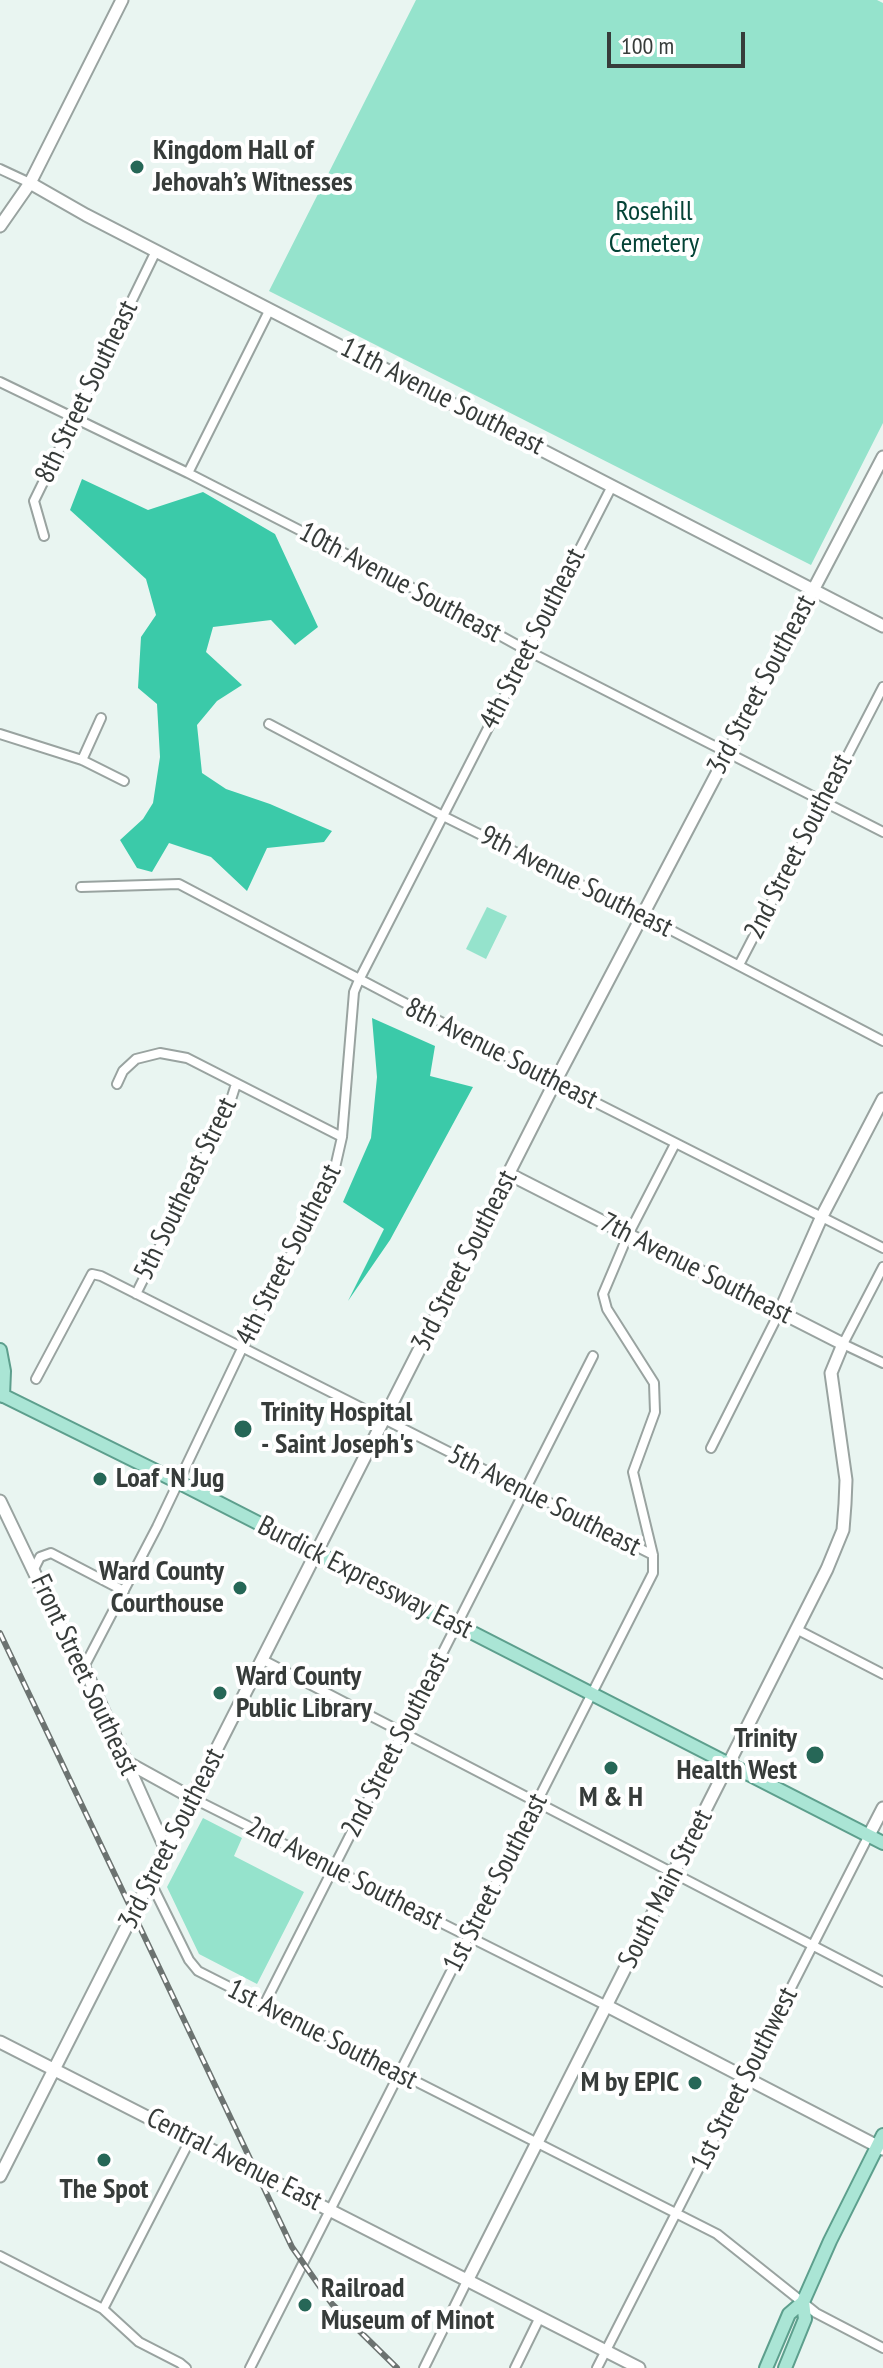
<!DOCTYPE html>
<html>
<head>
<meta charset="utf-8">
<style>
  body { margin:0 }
  #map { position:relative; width:883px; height:2368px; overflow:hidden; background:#e9f5f1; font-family:"PT Sans Narrow",sans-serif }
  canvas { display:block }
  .scale { position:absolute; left:607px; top:32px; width:138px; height:36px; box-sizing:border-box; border:4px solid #373c3a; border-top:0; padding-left:10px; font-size:24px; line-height:28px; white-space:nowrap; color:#373c3a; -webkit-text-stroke:6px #fff; paint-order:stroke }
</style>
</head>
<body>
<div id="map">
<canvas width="883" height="2368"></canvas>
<div class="scale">100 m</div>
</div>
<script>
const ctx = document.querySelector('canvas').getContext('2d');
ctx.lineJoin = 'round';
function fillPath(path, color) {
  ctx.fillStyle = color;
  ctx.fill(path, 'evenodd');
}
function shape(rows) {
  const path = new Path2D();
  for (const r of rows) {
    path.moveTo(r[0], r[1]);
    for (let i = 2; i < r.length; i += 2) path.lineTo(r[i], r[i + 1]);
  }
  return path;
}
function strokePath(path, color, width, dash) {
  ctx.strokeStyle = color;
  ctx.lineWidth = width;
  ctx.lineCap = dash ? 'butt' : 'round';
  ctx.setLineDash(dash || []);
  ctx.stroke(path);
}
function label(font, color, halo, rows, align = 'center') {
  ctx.font = font + ' "PT Sans Narrow",sans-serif';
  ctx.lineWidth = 8;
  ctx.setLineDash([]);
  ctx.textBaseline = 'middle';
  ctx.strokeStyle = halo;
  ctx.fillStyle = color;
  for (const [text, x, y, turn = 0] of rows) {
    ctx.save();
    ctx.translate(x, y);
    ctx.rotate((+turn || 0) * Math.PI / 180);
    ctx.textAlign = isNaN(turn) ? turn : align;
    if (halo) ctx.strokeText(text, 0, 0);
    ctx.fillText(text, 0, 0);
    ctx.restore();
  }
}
const green = shape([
  [416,0,877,0,883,3,883,423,811,565,269,291],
  [487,907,507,916,486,959,466,949],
  [203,1818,242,1838,234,1856,304,1892,257,1984,199,1954,167,1887]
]);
const forest = shape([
  [82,479,148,510,203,492,275,534,318,627,295,645,271,620,213,627,206,652,242,685,217,701,197,725,202,773,226,789,270,804,332,831,324,842,267,848,247,891,211,857,169,843,152,872,137,868,120,840,143,819,153,803,160,757,157,704,138,688,141,637,156,615,146,579,70,510],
  [372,1018,435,1046,430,1076,473,1087,390,1240,348,1301,384,1229,343,1202,371,1138,377,1077]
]);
const street = shape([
  [0,169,30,183],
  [0,382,188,473,434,599,528,651,883,832],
  [188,473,270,309],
  [44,536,34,501,156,251],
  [269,724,443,816,642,915,883,1041],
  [0,734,82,760,124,781],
  [82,760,101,718],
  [81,887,179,884,555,1082,883,1248],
  [739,965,883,687],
  [117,1084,123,1071,136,1059,160,1053,187,1058,342,1137],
  [883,1267,843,1344,883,1363],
  [136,1294,228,1109,236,1084],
  [36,1379,92,1274,101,1276,653,1555],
  [711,1448,780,1311],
  [34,1569,40,1557,51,1553,124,1591],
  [796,1629,883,1674],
  [263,1660,883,1982],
  [84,1667,157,1527,248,1336,334,1172,342,1137,354,992,359,980,612,486],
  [192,1798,607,2006],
  [150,1881,189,1960,198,1971,717,2234,816,2313,883,2348],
  [264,2005,593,1356],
  [0,2256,103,2309,139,2342,180,2363,186,2368],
  [103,2309,191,2138],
  [250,2368,653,1573,653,1555,633,1472,655,1412,654,1383,607,1309,603,1294,628,1235,675,1144],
  [424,2368,468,2279],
  [515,2368,540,2317],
  [597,2368,868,1837]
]);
const secondary = shape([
  [30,183,86,215,883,626],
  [0,226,30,183,122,0],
  [780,1311,822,1216,883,1099],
  [0,1501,58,1622,84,1667,166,1850],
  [125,1761,192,1798],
  [868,1837,883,1808],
  [607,2006,883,2149],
  [0,2042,639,2368],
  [0,2176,555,1082,883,457],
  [468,2279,827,1569,843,1530,845,1504,846,1480,831,1373,843,1344,509,1174]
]);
const primary = shape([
  [0,1350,4,1371,3,1396],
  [0,1394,178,1482,883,1843],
  [766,2368,789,2314,803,2302,830,2241,883,2135],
  [785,2368,805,2319,803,2302]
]);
const rail = shape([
  [0,1633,292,2247,332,2304,397,2368]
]);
const markers = [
  [137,167,8,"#266757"],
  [243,1429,10,"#266757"],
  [100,1479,8,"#266757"],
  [240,1588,8,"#266757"],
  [220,1693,8,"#266757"],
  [815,1755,10,"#266757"],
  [611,1768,8,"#266757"],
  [695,2083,8,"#266757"],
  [104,2160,8,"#266757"],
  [305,2305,8,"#266757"]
];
const poiNames = [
  ["Kingdom Hall of",153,151],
  ["Jehovah’s Witnesses",153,183],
  ["Trinity Hospital",261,1413],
  ["- Saint Joseph's",261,1445],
  ["Loaf 'N Jug",116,1479],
  ["Ward County",224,1572,"right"],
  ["Courthouse",224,1604,"right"],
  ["Ward County",236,1677],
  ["Public Library",236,1709],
  ["Trinity",797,1739,"right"],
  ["Health West",797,1771,"right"],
  ["M & H",611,1798,"center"],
  ["M by EPIC",679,2083,"right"],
  ["The Spot",104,2190,"center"],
  ["Railroad",321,2289],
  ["Museum of Minot",321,2321]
];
const parkNames = [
  ["Rosehill",654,212],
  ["Cemetery",654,244]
];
const streetNames = [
  ["8th Street Southeast",87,392,-64],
  ["11th Avenue Southeast",442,397,27],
  ["10th Avenue Southeast",400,583,28],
  ["4th Street Southeast",533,639,-63],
  ["3rd Street Southeast",762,685,-62],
  ["2nd Street Southeast",799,847,-63],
  ["9th Avenue Southeast",576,882,27],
  ["8th Avenue Southeast",501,1054,27],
  ["5th Southeast Street",186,1189,-64],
  ["4th Street Southeast",289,1255,-63],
  ["3rd Street Southeast",465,1261,-63],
  ["7th Avenue Southeast",696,1269,27],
  ["5th Avenue Southeast",544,1501,27],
  ["Burdick Expressway East",365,1578,27],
  ["Front Street Southeast",84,1675,65],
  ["2nd Street Southeast",396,1745,-63],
  ["3rd Street Southeast",172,1839,-63],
  ["2nd Avenue Southeast",344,1874,27],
  ["1st Street Southeast",496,1883,-63],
  ["South Main Street",666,1889,-63],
  ["1st Avenue Southeast",322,2035,27],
  ["1st Street Southwest",745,2079,-63],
  ["Central Avenue East",234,2160,27]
];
fillPath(green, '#95e3cc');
fillPath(forest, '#3bcaa9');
strokePath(street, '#99a3a0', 12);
strokePath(secondary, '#99a3a0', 15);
strokePath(primary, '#5d9f8d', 16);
strokePath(street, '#fff', 8);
strokePath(secondary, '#fff', 11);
strokePath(primary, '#aae5d5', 12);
strokePath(rail, '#6c7371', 6);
strokePath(rail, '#fff', 3, [9]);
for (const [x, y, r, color] of markers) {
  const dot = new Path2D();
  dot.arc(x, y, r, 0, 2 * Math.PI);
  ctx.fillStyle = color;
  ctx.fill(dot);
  strokePath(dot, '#fff', 3);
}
label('bold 28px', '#373c3a', '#fff', poiNames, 'left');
label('28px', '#044336', '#fff', parkNames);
label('28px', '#373c3a', '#fff', streetNames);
</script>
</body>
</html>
